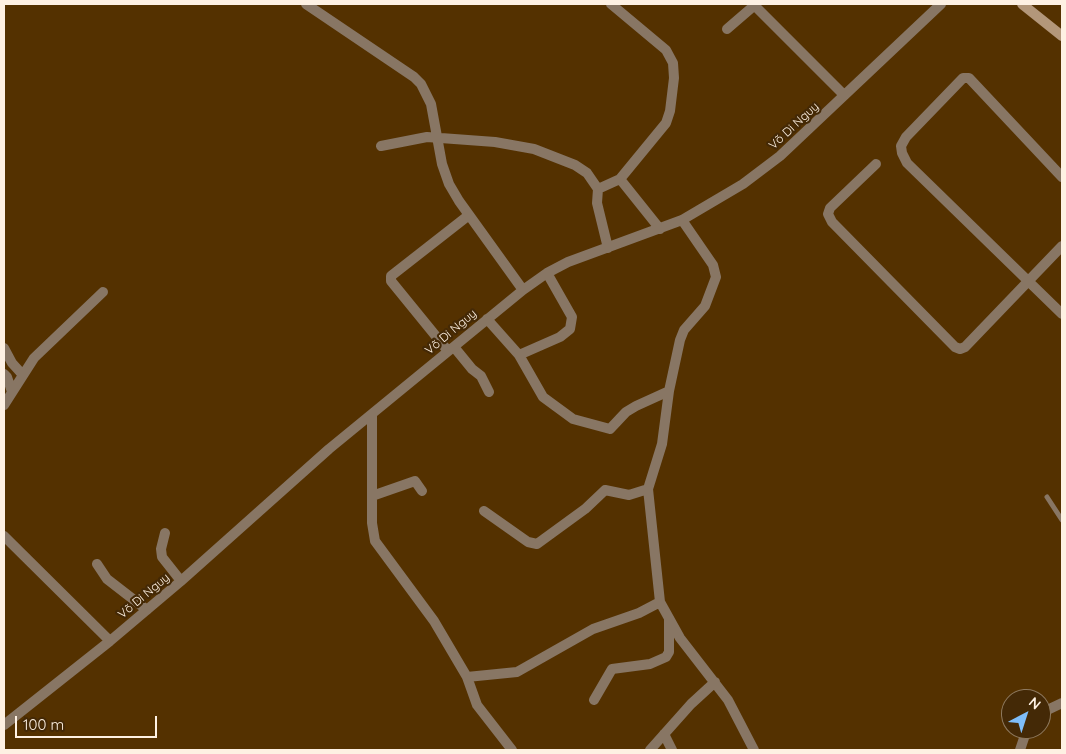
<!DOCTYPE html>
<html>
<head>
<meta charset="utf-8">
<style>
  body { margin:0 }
  #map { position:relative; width:1066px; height:754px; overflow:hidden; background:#543100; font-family:Quicksand,sans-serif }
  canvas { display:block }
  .frame { position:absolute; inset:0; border:5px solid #fef1e3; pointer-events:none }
  .north { position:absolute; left:1001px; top:689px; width:50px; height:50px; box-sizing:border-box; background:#442906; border:1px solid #8e795e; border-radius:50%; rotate:40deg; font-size:14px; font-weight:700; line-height:20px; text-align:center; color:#fef1e3 }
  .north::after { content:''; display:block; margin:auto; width:18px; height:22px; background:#7ebdf9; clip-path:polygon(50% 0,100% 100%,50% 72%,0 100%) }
  .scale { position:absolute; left:15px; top:716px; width:142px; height:22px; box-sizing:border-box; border:2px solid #fef1e3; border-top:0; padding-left:6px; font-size:15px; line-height:18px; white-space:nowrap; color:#fef1e3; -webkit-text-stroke:4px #442906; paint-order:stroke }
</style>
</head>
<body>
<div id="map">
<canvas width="1066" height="754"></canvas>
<div class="frame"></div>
<div class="north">N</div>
<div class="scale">100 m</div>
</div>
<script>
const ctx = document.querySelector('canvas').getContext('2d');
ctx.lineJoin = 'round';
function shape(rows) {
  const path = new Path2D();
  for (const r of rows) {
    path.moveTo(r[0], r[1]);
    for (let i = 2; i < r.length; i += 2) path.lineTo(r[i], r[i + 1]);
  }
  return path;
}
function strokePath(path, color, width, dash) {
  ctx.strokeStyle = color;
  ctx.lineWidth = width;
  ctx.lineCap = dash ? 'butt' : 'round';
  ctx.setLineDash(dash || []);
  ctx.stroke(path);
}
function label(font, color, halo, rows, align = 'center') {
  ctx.font = font + ' Quicksand,sans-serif';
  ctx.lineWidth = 4.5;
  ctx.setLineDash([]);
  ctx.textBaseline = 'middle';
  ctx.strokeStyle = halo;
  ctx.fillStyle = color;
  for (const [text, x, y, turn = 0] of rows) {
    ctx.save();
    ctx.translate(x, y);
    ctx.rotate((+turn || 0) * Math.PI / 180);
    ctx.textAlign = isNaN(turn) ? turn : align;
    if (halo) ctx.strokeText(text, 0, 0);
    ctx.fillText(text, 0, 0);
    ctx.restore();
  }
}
const lane = shape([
  [1047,497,1062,520]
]);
const street = shape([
  [306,4,414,77,421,84,431,104,442,164,449,184,459,201,523,290],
  [754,5,844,95],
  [727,29,756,4],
  [381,146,427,137,495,142,534,149,575,165,587,173,598,189,597,203,608,248],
  [876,164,830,208,828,214,832,222,955,347,960,349,965,347,1062,246],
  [1062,177,969,78,963,78,906,137,901,146,902,153,907,163,1062,314],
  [620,179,660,229],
  [598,189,620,179,666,123,670,111,674,78,673,63,666,50,611,4],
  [682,220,713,265,716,277,705,306,684,330,680,340,669,391,662,444,648,489,660,602,680,638,728,700,754,750],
  [487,319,519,355,543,397,573,419,610,429,626,412,636,406,669,391],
  [454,347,472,369,481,376,489,392],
  [4,348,12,363,22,374],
  [448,351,391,281,391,276,469,215],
  [519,355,560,337,570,329,572,317,547,273],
  [4,374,7,377,12,392],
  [4,405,34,358,103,292],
  [372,415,372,523,375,541,434,621,467,677,477,705,512,750],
  [372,496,415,481,422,491],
  [484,511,528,542,537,544,585,509,605,490,629,495,648,489],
  [165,533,161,549,162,557,181,581],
  [4,536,110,641],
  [97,564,107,579,147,610],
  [467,677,517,672,593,629,639,613,660,602],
  [594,700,612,669,650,664,666,657,669,652,669,619],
  [1041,713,1062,703],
  [4,725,110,641,181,581,329,449,523,290,547,273,568,262,682,220,743,184,780,156,941,4],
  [664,734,672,750],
  [650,750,691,704,715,682],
  [1020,750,1027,729]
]);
const secondary = shape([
  [1022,4,1062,36]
]);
const streetNames = [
  ["Võ Di Nguy",794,126,-43],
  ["Võ Di Nguy",451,332,-40],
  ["Võ Di Nguy",144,596,-40]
];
strokePath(lane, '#887664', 5);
strokePath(street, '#887664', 10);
strokePath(secondary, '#b3977a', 10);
label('12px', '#fef1e3', '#442906', streetNames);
</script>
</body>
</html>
